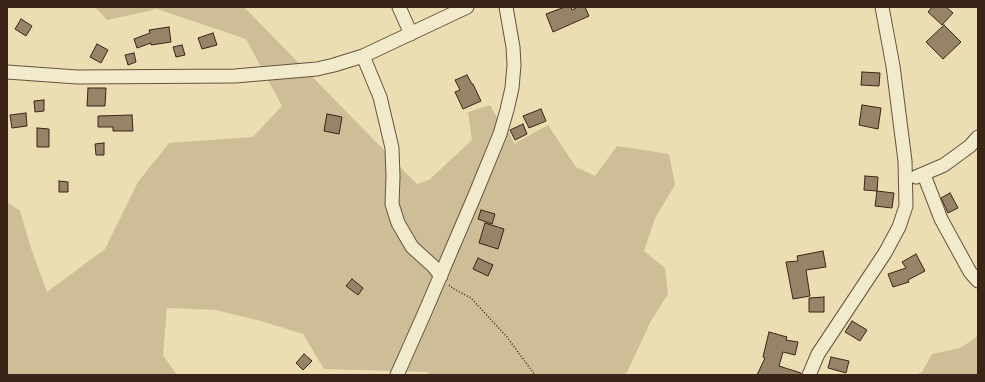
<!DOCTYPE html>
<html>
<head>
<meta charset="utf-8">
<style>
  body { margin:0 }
  #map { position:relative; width:985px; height:382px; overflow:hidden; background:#ebdeb2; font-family:"Libre Caslon Text",serif }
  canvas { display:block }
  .frame { position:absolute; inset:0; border:8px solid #3c2318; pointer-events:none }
</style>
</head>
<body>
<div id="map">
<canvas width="985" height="382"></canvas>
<div class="frame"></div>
</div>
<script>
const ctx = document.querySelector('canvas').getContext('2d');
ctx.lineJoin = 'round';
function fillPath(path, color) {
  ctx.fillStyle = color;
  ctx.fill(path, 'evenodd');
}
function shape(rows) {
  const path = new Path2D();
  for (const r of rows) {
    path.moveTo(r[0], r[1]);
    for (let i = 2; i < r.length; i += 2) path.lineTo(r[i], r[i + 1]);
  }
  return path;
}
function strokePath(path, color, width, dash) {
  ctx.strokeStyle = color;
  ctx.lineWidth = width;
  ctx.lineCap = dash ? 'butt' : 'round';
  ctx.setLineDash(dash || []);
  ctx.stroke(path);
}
const green = shape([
  [95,7,244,7,417,184,429,180,472,140,468,112,490,105,499,121,507,127,514,144,548,125,576,167,595,176,617,146,669,154,675,185,655,218,644,251,665,268,668,294,651,321,627,372,625,375,429,375,427,372,324,369,303,334,261,321,216,310,167,308,163,355,177,375,7,375,7,202,20,211,31,248,47,292,105,249,138,182,169,143,253,137,282,106,246,39,157,9,107,20],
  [978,334,978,375,915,375,922,372,932,354,960,348,974,339]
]);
const building = shape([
  [565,7,571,7,572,10,578,7,585,7,589,16,553,32,546,14,565,7],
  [932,7,946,7,953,13,942,25,928,12,932,7],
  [21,19,32,26,26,36,15,29,21,19],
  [944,25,961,42,943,59,926,42,944,25],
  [169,27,171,42,151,45,151,43,137,48,134,39,150,33,149,30,169,27],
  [213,33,217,45,202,49,198,38,213,33],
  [97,44,108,50,101,63,90,57,97,44],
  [182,45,185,55,176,57,173,47,182,45],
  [134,53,136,62,128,65,125,55,134,53],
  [862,72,880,73,879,86,861,85,862,72],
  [467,75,472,84,473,84,481,101,463,109,455,92,460,90,455,80,467,75],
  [88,88,106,88,105,106,87,106,88,88],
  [44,100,44,111,35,112,34,101,44,100],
  [862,105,881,108,878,129,859,125,862,105],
  [541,109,546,121,529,128,523,116,541,109],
  [26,113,27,126,12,128,10,115,26,113],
  [327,114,342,117,339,134,324,131,327,114],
  [132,115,133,131,113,131,113,127,98,127,98,116,132,115],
  [523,124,527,134,515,140,510,130,523,124],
  [37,128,49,129,49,147,37,147,37,128],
  [104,143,104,155,96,155,95,144,104,143],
  [865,176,878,177,877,191,864,190,865,176],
  [59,181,68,182,68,192,59,192,59,181],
  [877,191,894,193,892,208,875,206,877,191],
  [950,193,958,208,948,213,941,198,950,193],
  [481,210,495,214,492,224,478,219,481,210],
  [485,223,504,229,498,249,479,243,485,223],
  [823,251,826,267,806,270,810,296,793,299,786,262,798,261,797,256,823,251],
  [916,254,925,271,908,280,909,282,893,287,888,274,906,268,902,262,916,254],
  [478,258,493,265,488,276,473,269,478,258],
  [352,279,363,288,358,295,346,286,352,279],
  [824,297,824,312,809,312,809,298,824,297],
  [852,321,867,330,860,341,845,332,852,321],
  [769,332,787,337,786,340,798,342,795,355,783,352,779,366,801,373,801,375,757,375,765,358,763,357,769,332],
  [304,354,312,361,303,370,296,363,304,354],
  [831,357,849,361,846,373,828,368,831,357]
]);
const path = shape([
  [449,285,454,289,471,298,507,337,535,375]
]);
const minor = shape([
  [399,7,411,34],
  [363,56,380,97,392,148,393,177,392,204,398,223,412,247,433,266,441,276],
  [7,72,77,77,235,76,317,69,334,65,363,56,467,7],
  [924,175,941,219,970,272,978,281],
  [916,177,944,165,970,146,978,137],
  [397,375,425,312,475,195,500,134,507,110,512,88,514,65,513,47,506,7],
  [809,375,818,354,885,253,899,227,906,206,905,161,893,66,882,7]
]);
fillPath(green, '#cdbe98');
fillPath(building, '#978468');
strokePath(building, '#3c2318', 1);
strokePath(minor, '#68523e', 15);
strokePath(path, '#3c2318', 1.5, [1, 2]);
strokePath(minor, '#f2eacd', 13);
</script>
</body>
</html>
